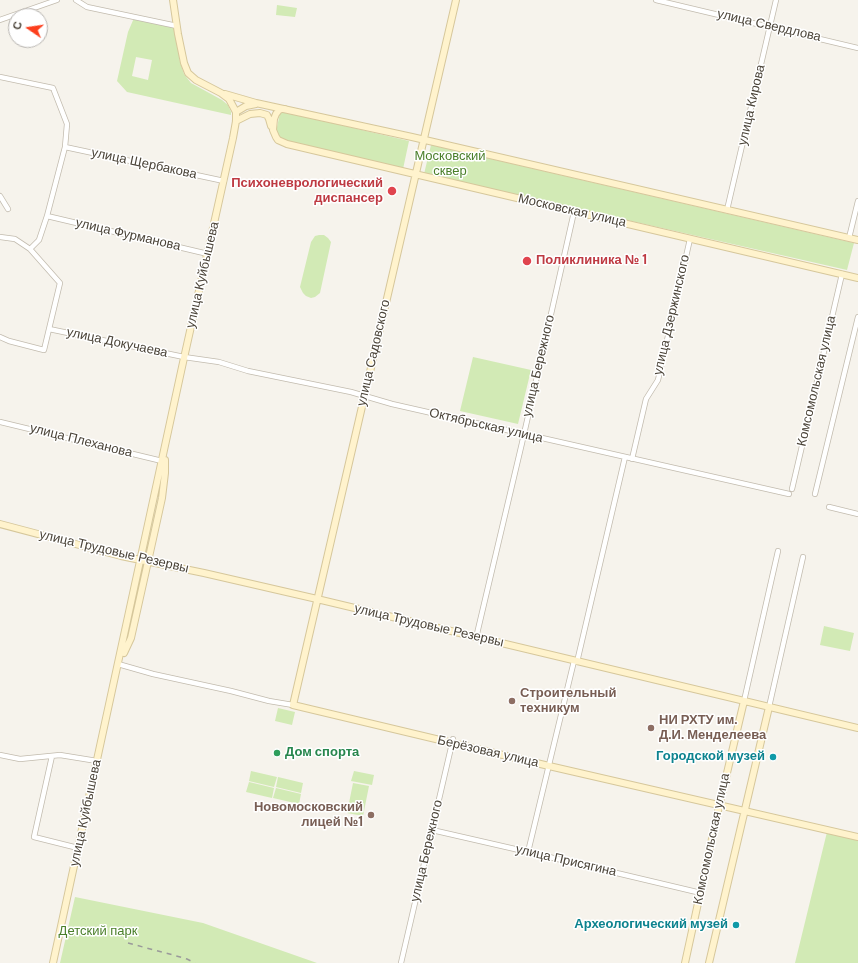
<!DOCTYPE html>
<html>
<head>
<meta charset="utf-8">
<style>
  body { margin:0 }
  #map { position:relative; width:858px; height:963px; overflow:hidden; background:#f6f3ec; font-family:"DM Sans",sans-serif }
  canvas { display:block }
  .north { position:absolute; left:8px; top:8px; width:40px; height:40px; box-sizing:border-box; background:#fff; border:1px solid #b7b4b0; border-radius:50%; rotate:283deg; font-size:11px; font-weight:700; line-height:16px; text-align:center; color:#4b4439 }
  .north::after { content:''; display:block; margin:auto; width:14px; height:18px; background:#fc3f1d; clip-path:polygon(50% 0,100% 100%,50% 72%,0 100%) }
</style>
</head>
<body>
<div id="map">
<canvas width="858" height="963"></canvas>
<div class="north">С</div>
</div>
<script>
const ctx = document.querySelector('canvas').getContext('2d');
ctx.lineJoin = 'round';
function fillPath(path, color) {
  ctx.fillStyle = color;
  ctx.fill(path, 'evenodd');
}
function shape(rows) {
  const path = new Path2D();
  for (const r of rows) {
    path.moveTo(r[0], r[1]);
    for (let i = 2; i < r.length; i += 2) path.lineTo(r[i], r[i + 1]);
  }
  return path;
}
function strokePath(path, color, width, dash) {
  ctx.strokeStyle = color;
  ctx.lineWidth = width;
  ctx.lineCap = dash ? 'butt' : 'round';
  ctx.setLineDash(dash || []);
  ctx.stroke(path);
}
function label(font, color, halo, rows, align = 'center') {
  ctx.font = font + ' "DM Sans",sans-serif';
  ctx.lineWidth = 3;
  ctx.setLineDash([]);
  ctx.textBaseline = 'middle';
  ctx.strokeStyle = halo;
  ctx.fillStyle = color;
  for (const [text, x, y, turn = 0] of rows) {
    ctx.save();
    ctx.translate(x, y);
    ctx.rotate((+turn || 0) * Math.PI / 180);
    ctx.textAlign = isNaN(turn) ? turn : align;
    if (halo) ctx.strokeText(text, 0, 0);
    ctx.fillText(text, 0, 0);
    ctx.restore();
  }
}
const green = shape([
  [277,5,297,8,295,17,276,15],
  [134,18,173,27,177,36,180,62,184,74,191,83,222,100,228,105,231,112,231,115,127,92,117,81,128,32],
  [136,57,152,60,148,80,132,76],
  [285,112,409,141,403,169,282,140,276,132,280,113],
  [431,145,854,243,847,270,424,174],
  [319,235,324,235,328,238,331,242,320,293,315,297,311,298,306,296,303,293,300,287,311,242,315,236],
  [473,357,531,370,518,424,460,411],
  [824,626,854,633,850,651,820,645],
  [278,708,295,712,292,725,275,721],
  [251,771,277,777,274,787,249,781],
  [354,771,374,775,372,785,351,781],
  [278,777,303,783,301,793,276,787],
  [249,782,274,788,272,798,246,792],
  [353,783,369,786,363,816,347,813],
  [276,788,301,794,299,804,273,798],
  [827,832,858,839,858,963,795,963],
  [75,897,203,923,317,963,60,963]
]);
const street = shape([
  [76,0,87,7,177,26],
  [656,0,858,48],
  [0,20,57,0],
  [0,77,53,88,67,124,65,147,47,216,39,240,30,249],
  [65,147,224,181],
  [0,196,8,209],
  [727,210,776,0],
  [47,216,208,254],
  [0,237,15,239,30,249,60,283,44,350,40,349,9,341,0,337],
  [849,238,858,201],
  [49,329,184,357,219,362,248,371,351,392,392,404,789,494],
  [0,422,162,461],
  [632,459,646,399,658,380,690,239],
  [792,489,842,274],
  [815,494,858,317],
  [829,507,858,514],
  [476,638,522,443,574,212],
  [577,662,625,457],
  [118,664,153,674,231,691,269,701,293,705],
  [744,701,778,551],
  [769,707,803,557],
  [0,755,20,759,60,755,97,761],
  [52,756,34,837,78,848],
  [432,830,528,852,701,893],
  [528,852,574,661],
  [401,963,453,739]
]);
const secondary = shape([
  [456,0,293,705,549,766,858,837],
  [225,94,256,103,412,137,858,240],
  [285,109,282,109,279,110,276,114,274,119,273,130,276,137,278,140,287,144,858,278],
  [236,112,246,106,256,104],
  [236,121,250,114,260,113,267,115,269,119,271,126],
  [0,524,121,556,204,573,317,599,858,728],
  [124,653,131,638,153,539,162,498,165,473,165,460],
  [53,963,182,367,233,138,236,121,236,112,229,99,221,93,196,80,188,73,184,63,178,34,173,0],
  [685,963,718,811,744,701],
  [709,963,769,707]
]);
const rail = shape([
  [128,943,173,955,187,959,195,963]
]);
const markers = [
  [392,191,5,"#e0444e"],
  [527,261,5,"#e0444e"],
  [512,701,4,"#8d6e63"],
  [651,728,4,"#8d6e63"],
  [277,753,4,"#2e9e5b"],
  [773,757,4,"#0f9aa8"],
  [371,815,4,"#8d6e63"],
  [736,925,4,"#0f9aa8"]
];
const streetNames = [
  ["улица Свердлова",769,26,13],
  ["улица Кирова",752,105,-77],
  ["улица Щербакова",144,164,12],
  ["Московская улица",572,211,13],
  ["улица Фурманова",128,235,13],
  ["улица Куйбышева",203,275,-77],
  ["улица Дзержинского",672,315,-77],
  ["улица Докучаева",117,343,12],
  ["улица Садовского",374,353,-77],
  ["улица Бережного",539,366,-77],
  ["Комсомольская улица",817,381,-77],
  ["Октябрьская улица",486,426,13],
  ["улица Плеханова",81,441,14],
  ["улица Трудовые Резервы",114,552,13],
  ["улица Трудовые Резервы",429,626,13],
  ["Берёзовая улица",488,752,13],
  ["улица Куйбышева",86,813,-78],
  ["Комсомольская улица",712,839,-78],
  ["улица Бережного",427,851,-77],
  ["улица Присягина",566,861,13]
];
const parkNames = [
  ["Московский",450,157],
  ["сквер",450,172],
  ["Детский парк",98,932]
];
const healthNames = [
  ["Психоневрологический",383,184],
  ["диспансер",383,199],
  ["Поликлиника № 1",536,261,"left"]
];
const educationNames = [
  ["Строительный",520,694],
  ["техникум",520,709],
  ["НИ РХТУ им.",659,721],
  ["Д.И. Менделеева",659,736],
  ["Новомосковский",363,808,"right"],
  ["лицей №1",363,823,"right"]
];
const leisureNames = [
  ["Дом спорта",285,753]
];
const cultureNames = [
  ["Городской музей",765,757],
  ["Археологический музей",728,925]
];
fillPath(green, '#d2eab5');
strokePath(street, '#c2bbae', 6);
strokePath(secondary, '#d6c79b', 8);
strokePath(street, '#fff', 4.5);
strokePath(secondary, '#fff3cd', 6);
strokePath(rail, '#9a9a9a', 1.5, [5, 5]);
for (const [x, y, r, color] of markers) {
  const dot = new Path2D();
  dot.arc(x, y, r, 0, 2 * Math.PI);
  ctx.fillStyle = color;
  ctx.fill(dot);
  strokePath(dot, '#fff', 1.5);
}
label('13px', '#4b4439', '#fff', streetNames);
label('13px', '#4a7f2a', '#fff', parkNames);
label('bold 13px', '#be3a42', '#fff', healthNames, 'right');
label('bold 13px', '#785e54', '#fff', educationNames, 'left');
label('bold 13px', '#27864d', '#fff', leisureNames, 'left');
label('bold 13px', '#0d838f', '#fff', cultureNames, 'right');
</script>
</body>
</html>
